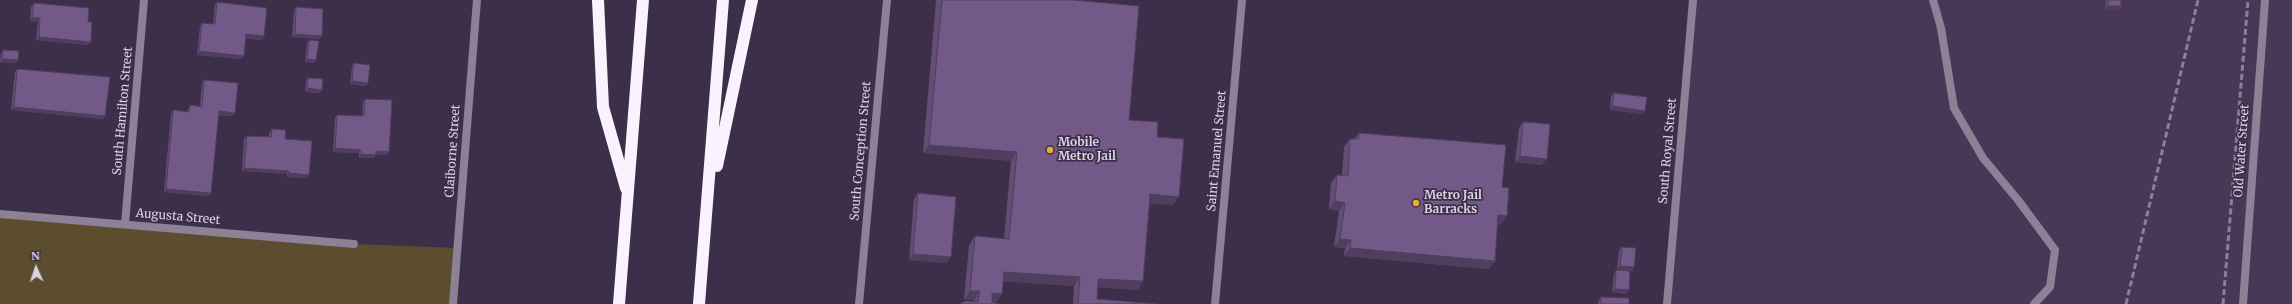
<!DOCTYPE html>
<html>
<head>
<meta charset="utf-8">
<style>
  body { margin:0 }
  #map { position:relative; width:2292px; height:304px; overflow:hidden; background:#3d2f49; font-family:Merriweather,serif }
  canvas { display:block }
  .north { position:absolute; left:16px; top:248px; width:40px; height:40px; -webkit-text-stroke:3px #3d2f49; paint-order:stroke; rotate:357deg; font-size:11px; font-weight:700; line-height:16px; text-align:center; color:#dad2e3 }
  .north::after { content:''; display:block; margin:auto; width:14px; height:18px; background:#dad2e3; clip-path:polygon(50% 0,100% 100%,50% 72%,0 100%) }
</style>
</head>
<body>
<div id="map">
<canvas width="2292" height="304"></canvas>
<div class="north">N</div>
</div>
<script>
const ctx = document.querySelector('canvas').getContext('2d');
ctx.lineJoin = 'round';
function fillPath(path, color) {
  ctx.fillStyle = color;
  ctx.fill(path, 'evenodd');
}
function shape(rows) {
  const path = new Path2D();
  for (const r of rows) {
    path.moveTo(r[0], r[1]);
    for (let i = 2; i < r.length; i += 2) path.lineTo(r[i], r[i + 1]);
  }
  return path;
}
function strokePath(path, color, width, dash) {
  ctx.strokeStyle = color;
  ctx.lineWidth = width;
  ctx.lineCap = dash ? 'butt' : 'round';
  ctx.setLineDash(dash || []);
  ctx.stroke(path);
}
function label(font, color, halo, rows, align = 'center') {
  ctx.font = font + ' Merriweather,serif';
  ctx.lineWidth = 3.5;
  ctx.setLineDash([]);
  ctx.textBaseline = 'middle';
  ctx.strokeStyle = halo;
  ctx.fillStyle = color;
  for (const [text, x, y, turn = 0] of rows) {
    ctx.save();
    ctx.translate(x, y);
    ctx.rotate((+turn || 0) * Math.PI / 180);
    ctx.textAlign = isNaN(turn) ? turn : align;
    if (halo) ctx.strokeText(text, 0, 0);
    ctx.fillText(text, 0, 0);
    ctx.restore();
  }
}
const built = shape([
  [1693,0,2292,0,2292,304,1667,304]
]);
const green = shape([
  [0,214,354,244,458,248,453,304,0,304]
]);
const service = shape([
  [1933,0,1941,28,1954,108,1983,158,2018,200,2055,250,2050,287,2034,304]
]);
const minor = shape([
  [0,214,354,244],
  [125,224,144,0],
  [859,304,887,0],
  [1215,304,1242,0],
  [2243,304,2265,0]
]);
const tertiary = shape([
  [453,304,477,0],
  [1667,304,1693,0]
]);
const motorway = shape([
  [598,0,603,107,626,188],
  [717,166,752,0],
  [619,304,643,0],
  [699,304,723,0]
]);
const rail = shape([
  [2126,304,2198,0],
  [2223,304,2248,0]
]);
const wall = shape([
  [936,0,1074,0,1129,120,1157,137,1173,205,1150,203,1143,281,1138,290,1098,287,1097,299,1157,304,1073,304,1074,286,1003,281,1002,294,996,302,974,302,974,300,964,299,969,245,975,236,1004,239,1011,161,923,153],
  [2106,0,2121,0,2121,6,2119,10,2105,10],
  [217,2,264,36,262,40,245,38,244,56,241,59,197,55,200,26,202,23,213,24,215,5],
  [34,3,88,22,88,45,36,40,38,22,30,21,31,7],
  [296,7,322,36,319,39,292,37,294,10],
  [309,40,314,63,305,62,307,43],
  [3,50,16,63,0,63,1,54],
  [354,63,368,83,365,86,350,84,352,66],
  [17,69,105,116,103,119,11,110,15,72],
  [308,78,320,93,305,92,306,81],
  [204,80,233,116,218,115,209,196,164,192,171,114,173,110,187,112,188,109,190,105,200,106,202,83],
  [1614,93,1645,111,1643,114,1610,110,1611,96],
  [365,99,389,152,386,155,376,154,374,158,359,158,359,153,333,152,335,118,337,115,362,116,363,102],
  [1523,122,1542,165,1515,162,1519,128],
  [272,129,285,139,307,178,287,177,287,174,242,171,244,139,247,136,269,137,269,133],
  [1359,133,1502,187,1501,225,1498,224,1495,261,1489,269,1344,256,1345,248,1334,247,1339,211,1329,209,1331,183,1337,175,1342,175,1344,147,1350,139,1354,139],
  [918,193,947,263,909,260,914,199],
  [1622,247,1634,267,1632,271,1617,269,1619,250],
  [1616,270,1626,294,1612,292,1614,274],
  [1601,297,1629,304,1598,304,1599,300]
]);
const shadedWall = shape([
  [2108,6,2121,6,2119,10,2105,10],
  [32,18,40,18,38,22,30,21],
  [246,34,264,36,262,40,243,38],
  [295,34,322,36,319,39,292,37],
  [39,37,91,42,88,45,36,40],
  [199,51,244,56,241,59,197,55],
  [3,59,18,60,16,63,0,63],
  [307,59,316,60,314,63,305,62],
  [352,81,368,83,365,86,350,84],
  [307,88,322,90,320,93,305,92],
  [1612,106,1645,111,1643,114,1610,110],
  [14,107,105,116,103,119,11,110],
  [219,111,235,113,233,116,216,114],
  [929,145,1017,152,1011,161,923,153],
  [335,148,361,150,359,153,333,152],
  [376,151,389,152,386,155,374,154],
  [361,154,376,155,374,158,359,158],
  [1520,156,1547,159,1542,165,1515,162],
  [244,168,289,171,287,174,242,171],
  [289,173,309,175,307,178,287,177],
  [166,189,211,193,209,196,164,192],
  [1150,194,1179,197,1173,205,1144,203],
  [1335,201,1345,203,1339,211,1329,209],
  [1498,215,1507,216,1501,225,1492,224],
  [1340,239,1351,240,1345,248,1334,247],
  [1350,248,1495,261,1489,269,1344,256],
  [913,254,951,257,947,263,909,260],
  [1620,266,1634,267,1632,271,1617,269],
  [1004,272,1080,277,1074,286,998,281],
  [1098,279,1143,281,1138,290,1093,287],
  [1615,289,1629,290,1626,294,1612,292],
  [970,291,980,291,974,300,964,299],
  [992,293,1002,294,996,302,986,301]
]);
const building = shape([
  [942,0,1074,0,1139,6,1129,120,1158,122,1157,137,1184,139,1179,197,1150,194,1143,281,1098,279,1097,299,1157,304,1078,304,1080,277,1004,272,1002,294,992,293,992,302,1000,304,959,304,966,301,978,302,980,291,970,291,975,236,1009,239,1017,152,929,145,942,0],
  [2108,0,2121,0,2121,6,2108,6,2108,0],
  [217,2,267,8,264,36,246,34,244,56,199,51,202,23,215,24,217,2],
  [34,3,89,8,88,22,92,22,91,42,39,37,40,18,32,18,34,3],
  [296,7,323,9,322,36,295,34,296,7],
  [309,40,319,41,316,60,307,59,309,40],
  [3,50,19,51,18,60,3,59,3,50],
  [354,63,370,65,368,83,352,81,354,63],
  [17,69,110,77,105,116,14,107,17,69],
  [308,78,323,79,322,90,307,88,308,78],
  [204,80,238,83,235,113,219,111,211,193,166,189,173,110,189,112,190,105,202,107,204,80],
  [1614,93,1647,97,1645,111,1612,106,1614,93],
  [365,99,392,100,389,152,376,151,376,155,361,154,361,150,335,148,337,115,364,116,365,99],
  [1523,122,1550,124,1547,159,1520,156,1523,122],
  [272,129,286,130,285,139,312,141,309,175,289,173,289,171,244,168,247,136,271,137,272,129],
  [1359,133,1506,145,1502,187,1509,188,1507,216,1498,215,1495,261,1350,248,1351,240,1340,239,1345,203,1335,201,1337,175,1348,176,1350,139,1358,139,1359,133],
  [918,193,956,197,951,257,913,254,918,193],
  [1622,247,1636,248,1634,267,1620,266,1622,247],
  [1616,270,1630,271,1629,290,1615,289,1616,270],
  [1601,297,1629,298,1629,304,1601,304,1601,297]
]);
const markers = [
  [1050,150,4,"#e2ae34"],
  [1416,203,4,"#e2ae34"]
];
const streetNames = [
  ["South Hamilton Street",123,111,-85],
  ["Claiborne Street",453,151,-86],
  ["South Conception Street",861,151,-85],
  ["Saint Emanuel Street",1217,151,-85],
  ["South Royal Street",1668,151,-85],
  ["Old Water Street",2242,151,-86],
  ["Augusta Street",178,217,5]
];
const poiNames = [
  ["Mobile",1058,143],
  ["Metro Jail",1058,157],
  ["Metro Jail",1424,196],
  ["Barracks",1424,210]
];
fillPath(built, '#483757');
fillPath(green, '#5c4d2f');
strokePath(service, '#8c8196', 8);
strokePath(minor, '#8c8196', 8);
strokePath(tertiary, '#8c8196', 8);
strokePath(motorway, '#f8f3fe', 12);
strokePath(rail, '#8b8096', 3, [6, 3]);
fillPath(wall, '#624d74');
fillPath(shadedWall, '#503e5e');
fillPath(building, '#725987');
strokePath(building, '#503e5e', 1);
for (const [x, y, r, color] of markers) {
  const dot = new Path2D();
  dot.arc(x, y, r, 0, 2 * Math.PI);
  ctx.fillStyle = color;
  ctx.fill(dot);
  strokePath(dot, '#3d2f49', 1.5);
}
label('12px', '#dad2e3', '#3d2f49', streetNames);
label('bold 12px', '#dad2e3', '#3d2f49', poiNames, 'left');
</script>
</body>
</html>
